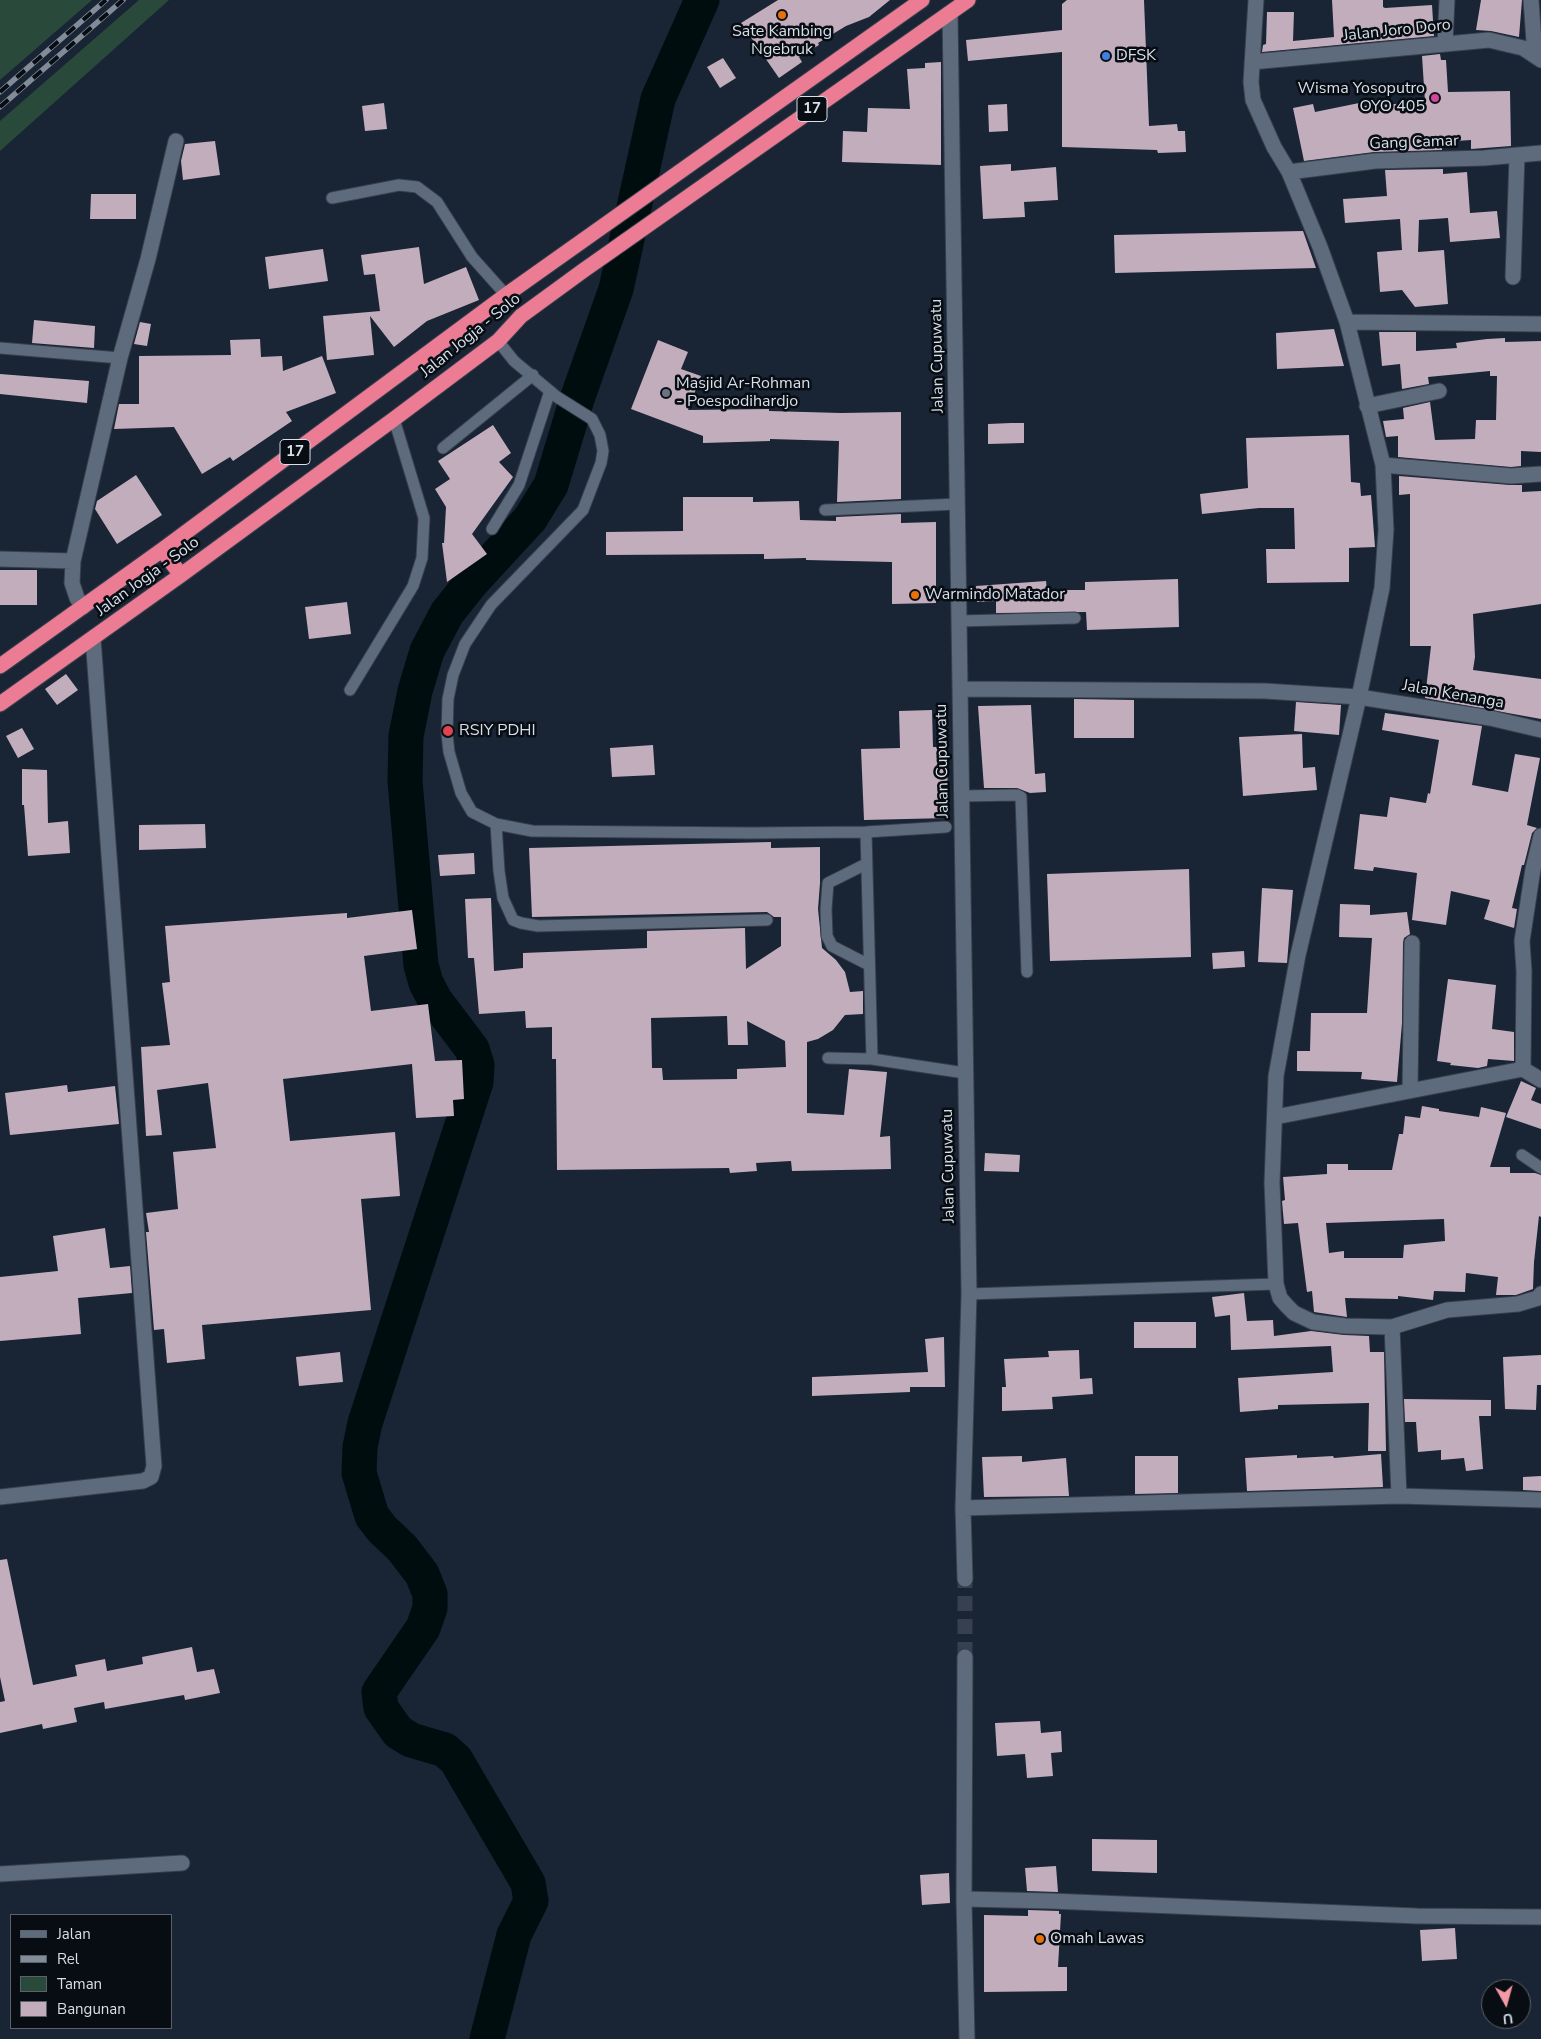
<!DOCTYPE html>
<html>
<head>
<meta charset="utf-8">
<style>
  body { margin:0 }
  #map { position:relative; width:1541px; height:2039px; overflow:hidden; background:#192434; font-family:"Nunito Sans",sans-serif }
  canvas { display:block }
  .legend { position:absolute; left:10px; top:1914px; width:162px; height:115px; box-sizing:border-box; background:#080d14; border:1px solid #5b6169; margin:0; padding:6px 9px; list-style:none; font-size:15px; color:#d7dfe9 }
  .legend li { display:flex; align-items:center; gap:10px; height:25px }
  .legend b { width:25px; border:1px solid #5b6169 }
  .north { position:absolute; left:1481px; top:1979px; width:50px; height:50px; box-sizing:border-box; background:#080d14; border:1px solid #5b6169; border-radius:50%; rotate:173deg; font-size:14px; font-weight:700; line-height:20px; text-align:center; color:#d7dfe9 }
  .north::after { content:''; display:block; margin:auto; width:18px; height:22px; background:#f49aa4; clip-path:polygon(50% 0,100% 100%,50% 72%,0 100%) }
</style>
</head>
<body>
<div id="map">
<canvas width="1541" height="2039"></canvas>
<ul class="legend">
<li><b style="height:6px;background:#5d6b7d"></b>Jalan</li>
<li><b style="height:6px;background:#828b98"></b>Rel</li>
<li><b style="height:14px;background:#294a3b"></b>Taman</li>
<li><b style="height:14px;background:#c2adbd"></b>Bangunan</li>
</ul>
<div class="north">U</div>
</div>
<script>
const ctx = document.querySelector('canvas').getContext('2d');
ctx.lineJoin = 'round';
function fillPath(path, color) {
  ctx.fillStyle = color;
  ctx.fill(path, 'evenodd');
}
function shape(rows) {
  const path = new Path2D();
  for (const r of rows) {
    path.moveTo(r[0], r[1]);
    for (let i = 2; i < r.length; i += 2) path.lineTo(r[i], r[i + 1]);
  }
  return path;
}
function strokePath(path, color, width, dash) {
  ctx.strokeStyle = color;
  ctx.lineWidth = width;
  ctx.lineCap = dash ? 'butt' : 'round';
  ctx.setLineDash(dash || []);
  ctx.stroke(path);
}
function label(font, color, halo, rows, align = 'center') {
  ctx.font = font + ' "Nunito Sans",sans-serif';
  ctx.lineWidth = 5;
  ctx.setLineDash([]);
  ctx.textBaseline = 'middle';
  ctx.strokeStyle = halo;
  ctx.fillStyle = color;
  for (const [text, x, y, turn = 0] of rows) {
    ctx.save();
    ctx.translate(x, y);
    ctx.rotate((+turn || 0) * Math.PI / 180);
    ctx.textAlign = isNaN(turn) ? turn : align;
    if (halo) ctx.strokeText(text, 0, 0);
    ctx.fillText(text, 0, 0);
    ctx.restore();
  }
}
const green = shape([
  [0,0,92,0,0,80],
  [139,0,169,0,0,151,0,121]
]);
const river = shape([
  [487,2039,514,1935,531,1901,528,1883,456,1760,445,1750,411,1740,398,1732,381,1708,379,1692,423,1628,430,1608,430,1594,422,1574,402,1548,382,1529,372,1516,359,1473,360,1447,365,1423,476,1082,477,1065,472,1049,435,1000,426,983,421,965,405,781,406,736,415,691,427,651,447,613,471,583,530,519,551,485,577,399,616,289,658,99,702,0]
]);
const building = shape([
  [778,0,890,0,869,17,846,26,818,43,819,45,799,57,802,62,779,78,741,23],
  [1067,0,1144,0,1149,126,1177,124,1178,131,1185,131,1186,152,1158,153,1157,150,1062,147,1062,52,968,61,966,40,1062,30,1062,4],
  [1332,0,1383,0,1383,7,1385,8,1432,5,1434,36,1262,52,1263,45,1266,44,1267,12,1294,12,1293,41,1334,37],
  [1481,0,1522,0,1519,37,1491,31,1476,30],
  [1440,54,1441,60,1446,60,1448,92,1510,91,1511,146,1471,149,1471,140,1441,142,1442,150,1374,152,1304,161,1293,108,1313,104,1315,112,1364,102,1364,106,1425,102,1422,56],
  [723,58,736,78,720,88,707,67],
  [941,62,941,165,842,162,843,131,867,132,868,108,910,109,907,69,925,68,925,63],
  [384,103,387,129,365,131,362,106],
  [1007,104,1008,131,989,132,988,105],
  [215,141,220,175,183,180,181,161,185,144],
  [1011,164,1011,171,1056,167,1058,200,1024,202,1025,217,983,219,980,166],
  [1443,169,1443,174,1467,172,1470,213,1497,211,1500,238,1450,242,1448,218,1419,220,1418,252,1444,250,1448,304,1415,307,1402,290,1380,292,1377,252,1402,250,1400,219,1345,223,1343,199,1387,196,1385,170],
  [91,194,136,194,136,219,90,219],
  [1303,231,1316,268,1115,273,1114,235],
  [419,247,424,284,466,267,479,300,427,321,394,347,370,316,374,355,327,360,323,316,380,311,375,274,364,275,361,255],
  [323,249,328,281,269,289,265,257],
  [34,320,95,326,94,348,32,343],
  [140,322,151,324,147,346,134,344],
  [1334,329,1344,366,1277,369,1276,333],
  [1379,332,1416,332,1416,351,1457,348,1456,343,1487,339,1505,338,1505,342,1541,341,1541,452,1521,451,1521,466,1511,467,1398,457,1398,436,1386,437,1383,421,1404,419,1403,408,1430,402,1435,440,1475,439,1476,420,1496,420,1497,376,1490,376,1490,371,1428,377,1429,384,1402,389,1400,364,1382,366],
  [260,339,261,357,282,356,283,371,322,356,336,393,286,412,292,421,233,461,230,457,202,474,174,427,114,429,119,404,139,404,139,356,231,355,230,340],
  [658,340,688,352,681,369,701,376,688,410,769,409,769,411,841,413,901,412,901,499,837,502,839,441,770,439,770,441,703,443,703,436,631,409],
  [0,374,89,381,87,403,0,394],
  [1011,423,1024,423,1024,443,988,444,988,424],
  [493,425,511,453,499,462,513,477,472,534,487,554,447,582,442,543,444,543,446,507,435,489,450,479,438,461],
  [1349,435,1351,482,1360,483,1361,496,1371,495,1375,547,1349,548,1349,582,1267,583,1266,549,1295,549,1294,508,1259,508,1202,514,1200,494,1248,488,1246,438],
  [136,475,162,515,117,544,95,509,97,501],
  [1399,476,1510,485,1522,485,1522,492,1541,491,1541,604,1473,614,1475,657,1473,670,1541,679,1541,719,1425,698,1431,646,1410,646,1410,494,1399,495],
  [683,497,753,497,753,502,799,501,800,520,836,521,836,517,901,514,901,523,936,522,936,603,892,604,892,562,806,560,806,558,764,559,764,554,606,555,606,532,683,531],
  [0,570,37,570,37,605,0,605],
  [1178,579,1179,627,1087,630,1086,612,996,613,996,601,977,602,976,586,1046,581,1047,590,1085,590,1085,582],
  [347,602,351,634,309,639,305,607],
  [66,674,78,690,57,705,45,689],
  [1074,699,1134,700,1134,738,1074,738],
  [1296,702,1341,705,1339,735,1294,731],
  [1031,705,1035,774,1045,773,1046,792,1030,793,1017,788,984,788,978,706],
  [932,710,933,747,947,747,948,818,864,820,861,749,900,748,899,711],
  [1385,713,1482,726,1472,785,1508,792,1515,754,1540,758,1527,825,1537,828,1532,833,1524,865,1522,865,1512,908,1517,909,1514,928,1484,919,1490,900,1451,891,1446,925,1412,920,1417,873,1374,867,1373,871,1354,869,1360,814,1387,817,1390,797,1426,803,1428,793,1430,794,1439,740,1382,730],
  [22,728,34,749,18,758,6,736],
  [1302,734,1303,768,1315,767,1317,790,1243,796,1239,737],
  [653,745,655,775,612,777,610,748],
  [22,769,47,770,48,823,68,821,70,853,28,856,24,805,22,805],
  [205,824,206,848,139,850,139,825],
  [771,842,771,848,820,847,820,883,818,909,822,948,836,960,845,972,850,992,863,991,863,1014,845,1015,833,1030,818,1039,807,1042,807,1113,844,1115,849,1069,887,1072,880,1137,890,1136,891,1169,792,1171,791,1161,756,1163,757,1171,730,1173,729,1168,557,1170,556,1059,552,1059,552,1027,526,1028,525,1011,479,1014,474,958,468,958,465,899,491,898,494,971,523,968,523,953,647,948,647,931,745,928,746,969,781,946,781,917,774,917,767,912,532,917,529,848],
  [727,1016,728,1045,748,1045,747,1021,785,1041,786,1067,737,1069,737,1079,663,1080,662,1068,652,1068,651,1018],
  [474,853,475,874,440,876,438,855],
  [1189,869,1191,957,1050,961,1047,874],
  [1262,888,1293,890,1287,963,1258,962],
  [1340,904,1370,905,1370,915,1407,912,1410,934,1404,938,1403,943,1402,1023,1397,1082,1361,1079,1362,1072,1297,1071,1297,1051,1310,1051,1311,1013,1367,1013,1372,938,1339,937],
  [412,910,417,949,364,956,371,1011,428,1004,435,1061,462,1060,464,1099,453,1100,454,1116,416,1118,412,1064,283,1079,290,1141,395,1132,400,1196,361,1199,371,1310,202,1325,205,1359,167,1363,164,1329,154,1330,146,1232,149,1232,146,1213,178,1209,173,1152,216,1148,208,1083,157,1090,162,1135,146,1136,141,1047,170,1045,162,983,170,982,165,926,347,913,347,918],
  [1244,951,1245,967,1213,969,1212,953],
  [1448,979,1496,985,1492,1029,1514,1032,1514,1061,1488,1059,1487,1066,1478,1068,1450,1065,1451,1063,1437,1061],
  [1521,1081,1536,1088,1531,1100,1541,1104,1541,1129,1506,1117],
  [67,1085,68,1092,115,1086,119,1124,10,1135,5,1093],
  [1422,1106,1439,1109,1439,1111,1479,1117,1481,1107,1506,1113,1490,1167,1510,1167,1510,1173,1535,1173,1541,1175,1541,1217,1539,1216,1534,1262,1533,1289,1516,1295,1496,1295,1498,1277,1466,1273,1465,1292,1434,1291,1433,1300,1398,1296,1398,1299,1345,1298,1347,1317,1314,1312,1312,1291,1307,1292,1298,1223,1284,1224,1282,1201,1285,1200,1283,1177,1327,1174,1327,1164,1348,1164,1348,1170,1392,1170,1399,1134,1403,1134,1405,1116,1420,1118],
  [1444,1219,1445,1241,1404,1245,1403,1258,1344,1258,1344,1251,1329,1253,1326,1223],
  [985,1153,1020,1155,1019,1172,984,1171],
  [105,1228,110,1268,130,1266,132,1293,78,1298,81,1334,0,1341,0,1277,58,1271,53,1236],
  [1244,1293,1247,1321,1273,1320,1274,1336,1311,1331,1344,1335,1369,1336,1370,1352,1384,1352,1386,1451,1368,1451,1369,1403,1278,1405,1278,1409,1240,1412,1238,1378,1333,1372,1331,1346,1231,1350,1230,1315,1215,1317,1212,1297],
  [1134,1322,1196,1322,1196,1348,1134,1348],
  [944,1337,945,1387,910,1387,910,1392,812,1396,812,1377,928,1372,925,1339],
  [1079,1350,1080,1379,1092,1378,1093,1394,1052,1397,1053,1409,1002,1411,1002,1387,1006,1387,1004,1359,1049,1357,1048,1351],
  [340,1352,343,1382,299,1386,296,1357],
  [1541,1355,1541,1385,1537,1385,1536,1410,1505,1409,1503,1357],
  [1404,1399,1491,1400,1491,1416,1479,1416,1483,1469,1466,1471,1464,1458,1441,1460,1441,1450,1418,1452,1416,1422,1405,1422],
  [1381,1454,1383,1487,1247,1491,1245,1458,1297,1455,1297,1458,1333,1456,1334,1458],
  [1022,1456,1022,1462,1066,1458,1069,1496,984,1497,982,1457],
  [1135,1456,1178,1456,1178,1493,1135,1494],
  [1541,1476,1541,1491,1523,1490,1523,1477],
  [7,1559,33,1685,77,1676,75,1665,105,1659,107,1671,143,1664,142,1657,192,1647,197,1672,214,1669,220,1693,185,1700,184,1695,105,1709,104,1702,74,1708,77,1722,43,1729,42,1724,0,1733,0,1702,5,1701,0,1677,0,1560],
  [1040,1721,1041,1733,1061,1731,1062,1752,1051,1753,1053,1776,1027,1778,1025,1754,997,1756,995,1723],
  [1092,1839,1157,1840,1157,1873,1092,1871],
  [1056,1866,1058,1892,1027,1891,1025,1868],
  [949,1873,950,1903,922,1905,920,1875],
  [1028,1910,1059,1911,1059,1914,1061,1914,1058,1967,1067,1967,1067,1991,984,1992,984,1915,1028,1916],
  [1455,1928,1457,1959,1422,1961,1420,1930]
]);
const streetTunnel = shape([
  [965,1657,965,1579]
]);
const lane = shape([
  [332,198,399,185,417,187,437,202,472,257,506,295],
  [498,341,514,361,557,397,592,419,600,435,603,451,601,463,583,510,491,605,465,644,453,675,448,699,447,734,449,752,461,793,472,812,496,824,532,831,749,833,866,832,946,827],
  [0,348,120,358],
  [443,448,533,375],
  [825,510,957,504],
  [492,529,519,485,550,391],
  [959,621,1075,618],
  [350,690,413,586,422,558,424,518,394,419],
  [961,796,1017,795,1021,797,1027,972],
  [496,824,499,871,503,898,513,920,521,923,538,926,767,920],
  [866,832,872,1059],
  [866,864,828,883,826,909,827,936,832,946,869,965],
  [828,1058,872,1059,965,1073],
  [1522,1155,1541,1168],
  [969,1294,1276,1284]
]);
const street = shape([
  [1256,0,1251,82,1253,100,1274,147,1289,172,1320,247,1347,322,1383,465,1386,530,1382,588,1359,697,1298,955,1276,1076,1272,1183,1276,1284,1280,1298,1287,1306,1294,1313,1313,1322,1345,1326,1392,1327,1399,1496],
  [1531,0,1535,56],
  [950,13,969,1294,963,1508,965,1579],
  [1445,44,1447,0],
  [1252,62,1489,40,1523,48,1541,60],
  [1289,172,1375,161,1484,158,1541,153],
  [1513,277,1517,156],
  [1347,322,1541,324],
  [1367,406,1439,391],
  [1383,465,1511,476,1541,474],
  [0,559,73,561],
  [83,607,77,598,72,583,73,561,120,358,148,259,176,141],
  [960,689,1265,691,1359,697,1490,718,1541,730],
  [1541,836,1533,869,1522,941,1524,971,1523,1069,1541,1080],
  [1410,1091,1412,943],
  [1275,1117,1523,1069],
  [1392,1327,1447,1310,1518,1304,1538,1298,1541,1294],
  [0,1497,143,1481,151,1477,154,1466,93,638],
  [963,1508,1399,1496,1541,1500],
  [965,1657,964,1899,967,2039],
  [0,1874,182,1863],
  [964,1899,1051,1901,1417,1916,1541,1917]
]);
const highway = shape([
  [162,550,181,575],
  [0,666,162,550,506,295,922,0],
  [0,704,181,575,394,419,498,341,521,316,584,270,968,0]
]);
const rail = shape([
  [0,92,106,0],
  [0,107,123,0]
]);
const markers = [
  [782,15,5,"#e8710a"],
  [1106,56,5,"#3f7fe0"],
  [1435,98,5,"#d1479c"],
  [666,393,5,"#6b7280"],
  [915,595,5,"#e8710a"],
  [448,731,6,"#e0444e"],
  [1040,1939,5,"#e8710a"]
];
const shields = [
  [812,109,30],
  [295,452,30]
];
const shieldNames = [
  ["17",812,109],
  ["17",295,452]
];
const streetNames = [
  ["Jalan Joro Doro",1397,31,-6],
  ["Gang Camar",1414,143,-2],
  ["Jalan Jogja - Solo",471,336,-39],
  ["Jalan Cupuwatu",938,356,-91],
  ["Jalan Jogja - Solo",148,577,-36],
  ["Jalan Kenanga",1453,695,10],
  ["Jalan Cupuwatu",943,761,-91],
  ["Jalan Cupuwatu",949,1166,-91]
];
const poiNames = [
  ["Sate Kambing",782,32,"center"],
  ["Ngebruk",782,50,"center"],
  ["DFSK",1116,56],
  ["Wisma Yosoputro",1425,89,"right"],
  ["OYO 405",1425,107,"right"],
  ["Masjid Ar-Rohman",676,384],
  ["- Poespodihardjo",676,402],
  ["Warmindo Matador",925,595],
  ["RSIY PDHI",459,731],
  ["Omah Lawas",1050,1939]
];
fillPath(green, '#294a3b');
strokePath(river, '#000d0f', 35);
fillPath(building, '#c2adbd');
strokePath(streetTunnel, '#36404f', 15, [15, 8]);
strokePath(lane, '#373f4c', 13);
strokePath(street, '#373f4c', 17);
strokePath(highway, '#373f4c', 17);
strokePath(lane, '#5d6b7d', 11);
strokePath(street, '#5d6b7d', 15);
strokePath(highway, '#eb7c94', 15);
strokePath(rail, '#828b98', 5.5);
strokePath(rail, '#080d14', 4, [11]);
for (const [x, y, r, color] of markers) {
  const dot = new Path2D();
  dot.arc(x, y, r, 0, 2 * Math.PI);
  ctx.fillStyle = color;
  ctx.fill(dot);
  strokePath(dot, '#080d14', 2);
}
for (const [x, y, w] of shields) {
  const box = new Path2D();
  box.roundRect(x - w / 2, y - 12.5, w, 25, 4);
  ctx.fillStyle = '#080d14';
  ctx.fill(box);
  strokePath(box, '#d7dfe9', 1);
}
label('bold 15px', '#d7dfe9', null, shieldNames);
label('16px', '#d7dfe9', '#080d14', streetNames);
label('16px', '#d7dfe9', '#080d14', poiNames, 'left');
</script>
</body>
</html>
